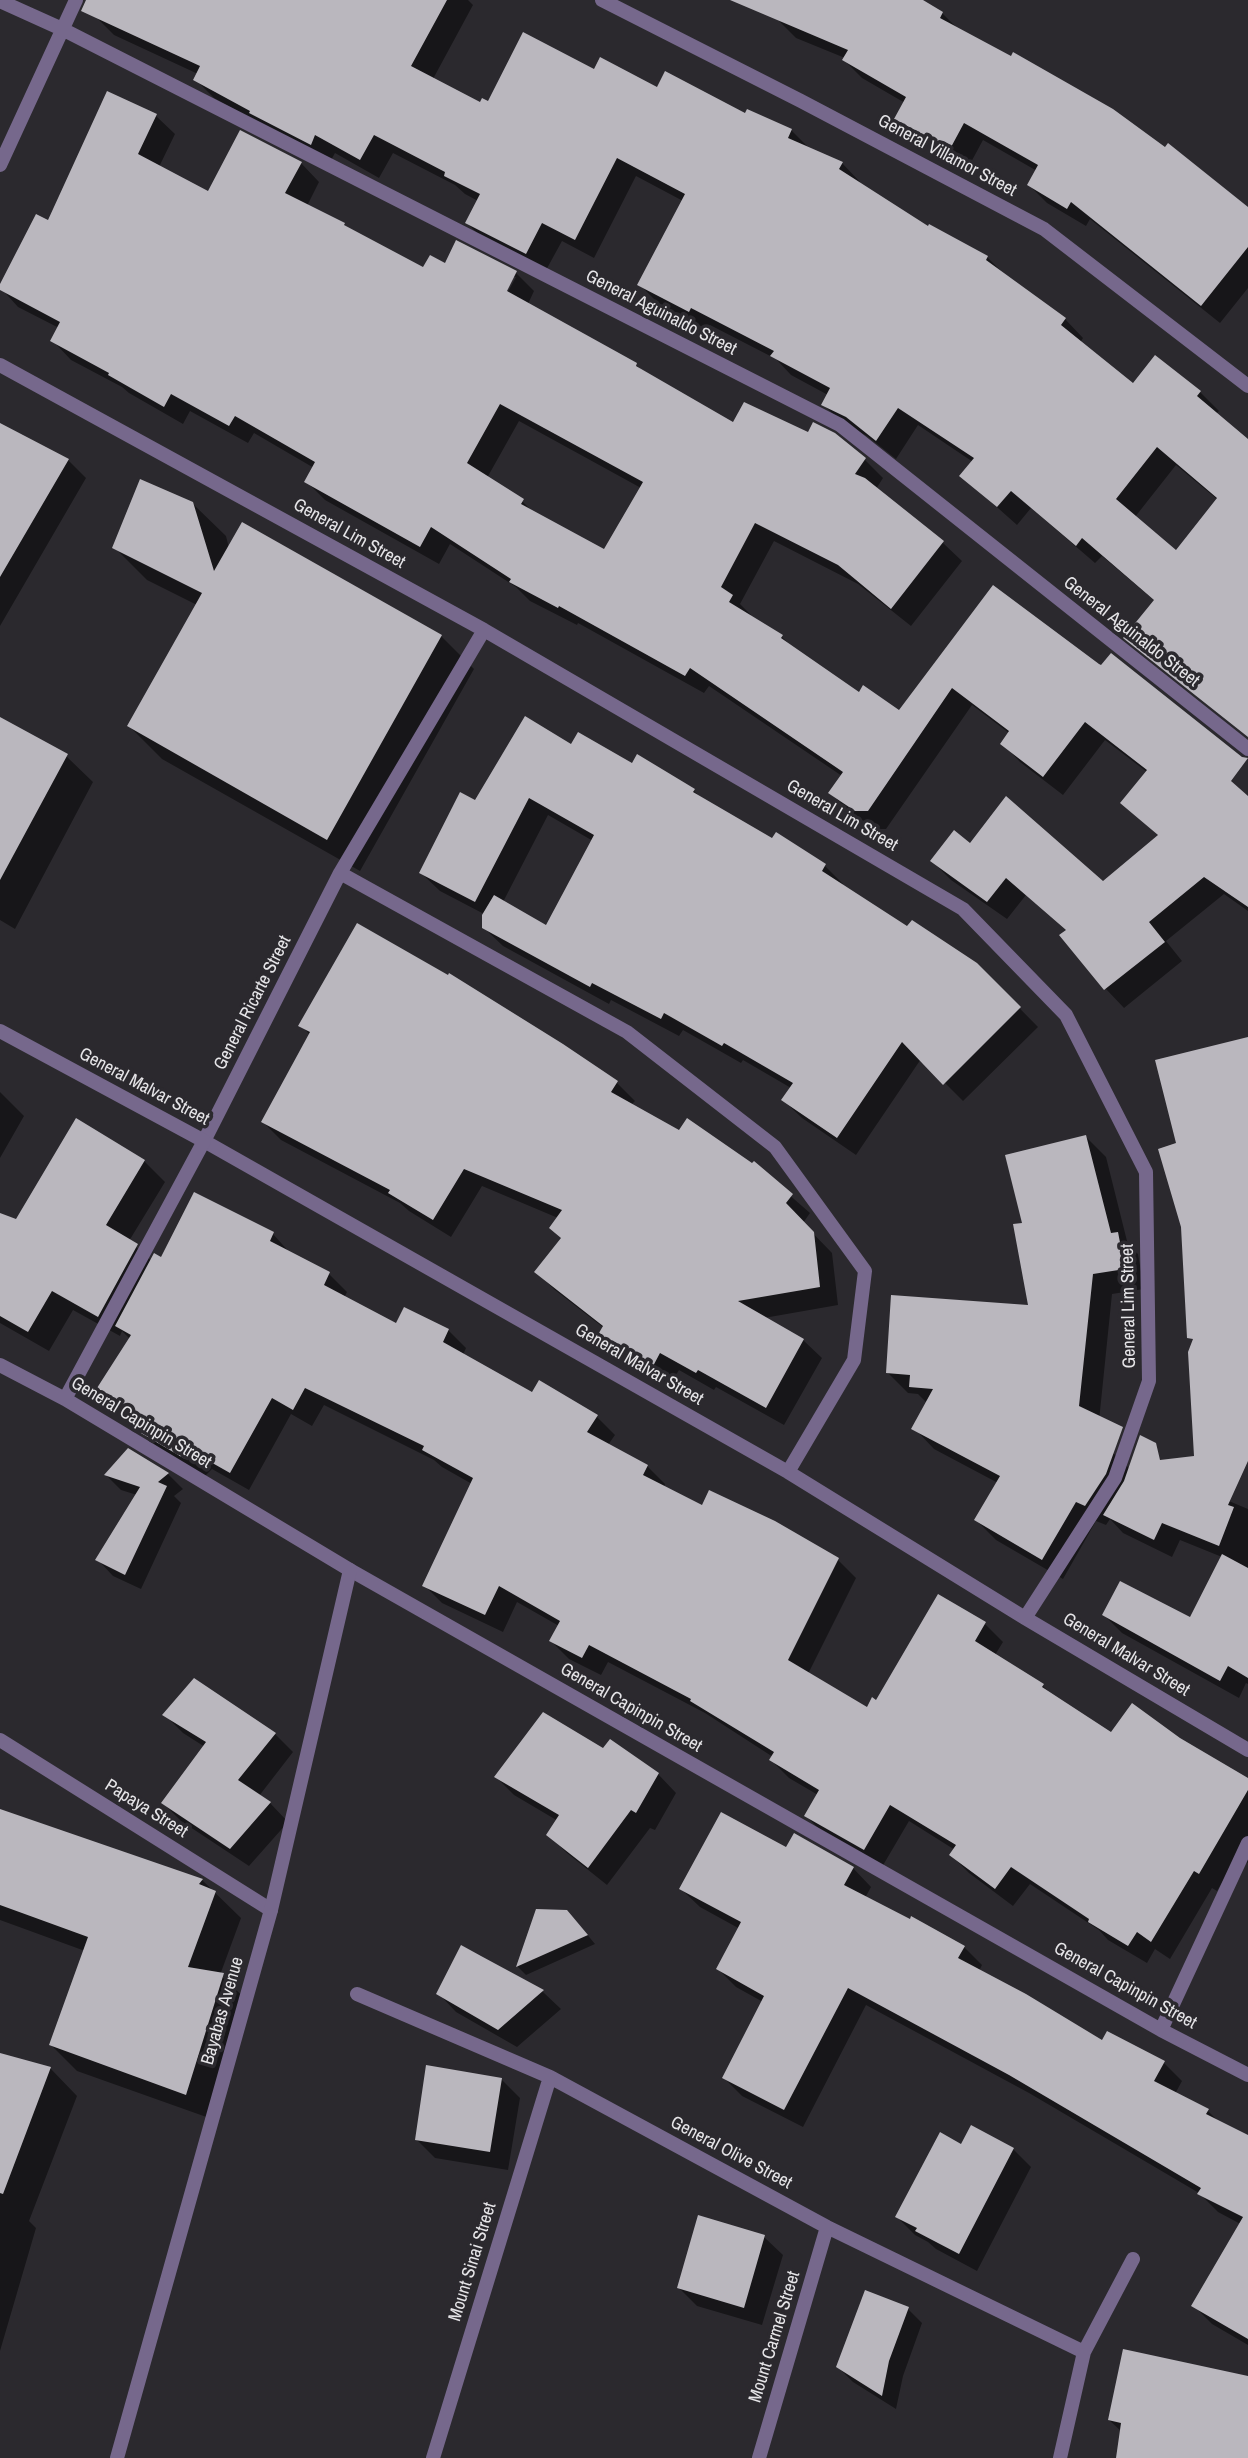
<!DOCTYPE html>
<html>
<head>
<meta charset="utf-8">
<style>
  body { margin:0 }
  canvas { display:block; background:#2b292e }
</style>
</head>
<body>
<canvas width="1248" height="2458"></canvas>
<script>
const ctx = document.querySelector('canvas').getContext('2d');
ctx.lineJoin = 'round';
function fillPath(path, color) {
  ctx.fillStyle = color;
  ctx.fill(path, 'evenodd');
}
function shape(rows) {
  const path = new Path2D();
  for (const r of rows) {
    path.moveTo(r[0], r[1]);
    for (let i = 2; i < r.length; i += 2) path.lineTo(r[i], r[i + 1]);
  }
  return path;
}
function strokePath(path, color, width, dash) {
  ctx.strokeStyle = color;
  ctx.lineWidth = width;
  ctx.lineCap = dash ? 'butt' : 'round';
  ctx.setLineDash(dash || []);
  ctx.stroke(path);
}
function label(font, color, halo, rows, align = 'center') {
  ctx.font = font + ' "Archivo Narrow",sans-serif';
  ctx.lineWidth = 7;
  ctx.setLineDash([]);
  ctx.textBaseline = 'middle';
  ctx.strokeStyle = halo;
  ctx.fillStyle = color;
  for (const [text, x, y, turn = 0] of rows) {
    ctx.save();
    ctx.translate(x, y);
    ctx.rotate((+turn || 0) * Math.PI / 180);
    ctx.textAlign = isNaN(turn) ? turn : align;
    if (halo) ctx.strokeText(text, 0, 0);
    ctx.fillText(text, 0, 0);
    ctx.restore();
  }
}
const shadow = shape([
  [89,0,468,0,473,5,433,79,481,104,594,71,791,130,811,150,842,163,860,182,860,184,928,229,987,257,1006,276,1065,319,1083,338,1080,343,1133,385,1200,392,1219,411,1216,414,1248,441,1248,720,1155,601,1102,556,1095,563,1031,508,1017,525,962,476,973,462,918,425,896,459,867,436,842,423,823,404,828,395,791,375,776,359,710,325,708,330,658,303,639,284,683,201,636,176,594,258,562,241,545,272,486,242,467,223,478,201,465,194,455,185,393,153,379,178,335,153,330,162,214,98,195,79,198,74,114,35,95,16],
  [1176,465,1218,500,1176,553,1135,517],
  [731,0,919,0,942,13,959,30,1248,209,1248,288,1220,323,1090,219,1086,226,1047,203,1029,185,1037,171,983,140,969,166,915,137,896,119,905,103,862,78,844,60,845,58,796,38,778,20,785,10],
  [156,116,175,134,159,167,209,194,301,163,319,182,307,206,424,270,446,265,516,273,534,291,528,304,636,365,645,373,734,424,864,459,883,478,876,489,943,543,962,561,911,626,858,584,774,541,740,604,751,615,750,616,782,637,796,651,859,695,900,712,993,588,1248,798,1248,911,1224,894,1166,941,1182,961,1124,1008,1106,989,1062,935,1067,931,1026,895,1007,919,951,880,932,861,971,845,1103,883,1159,836,1122,803,1147,772,1105,740,1063,795,1020,762,1002,743,1009,733,972,705,886,829,875,829,849,811,830,793,842,776,709,686,704,693,578,623,577,625,530,601,516,587,450,544,439,564,325,500,306,481,314,468,254,433,248,443,190,411,183,424,129,393,122,387,71,360,53,341,59,328,18,307,0,287,48,223],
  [512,277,516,277,504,299],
  [519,421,641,488,605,551,536,515,522,501,487,478],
  [0,425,68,460,86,478,0,626],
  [192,503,226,536,229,548,441,636,474,669,360,871,162,759,129,726,197,605,147,580,114,547],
  [0,719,66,756,93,782,15,929,0,920],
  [572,746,632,766,638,756,694,791,702,799,772,841,777,834,825,866,843,884,842,886,907,929,976,964,1038,1027,963,1101,921,1059,856,1155,802,1118,783,1100,791,1088,743,1060,741,1063,683,1030,679,1036,611,1000,609,1004,503,946,484,928,484,914,440,891,421,873,476,803],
  [548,815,593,841,546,928,503,902],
  [301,1025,616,1082,635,1101,631,1105,679,1133,753,1165,754,1164,810,1213,803,1223,832,1253,838,1305,764,1318,803,1340,822,1358,784,1425,716,1387,714,1390,679,1370,670,1385,644,1370,643,1372,617,1356,598,1338,604,1328,555,1290,536,1272,562,1239,551,1228,558,1218,482,1186,451,1237,409,1211,400,1203,281,1140,263,1122,310,1035],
  [0,1092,24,1116,0,1158],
  [1086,1137,1106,1157,1128,1245,1138,1254,1144,1289,1112,1294,1099,1421,1113,1453,1130,1469,1133,1461,1248,1509,1248,1684,1246,1683,1239,1698,1122,1633,1104,1615,1190,1619,1222,1557,1180,1540,1172,1557,1123,1533,1110,1519,1106,1525,1096,1521,1063,1579,996,1540,976,1520,998,1483,934,1449,914,1428,927,1403,918,1394,908,1393,888,1373,1030,1307,1024,1224],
  [144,1161,165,1182,129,1241,152,1261,162,1260,195,1194,273,1234,291,1254,329,1274,347,1292,344,1298,397,1325,448,1330,466,1348,463,1355,532,1394,596,1416,615,1435,608,1445,647,1466,665,1484,664,1487,703,1507,838,1560,856,1578,808,1674,867,1710,985,1624,1003,1642,995,1655,1042,1685,1055,1698,1112,1735,1179,1739,1248,1780,1248,1863,1236,1858,1217,1891,1212,1888,1170,1959,1155,1949,1147,1963,1108,1940,1099,1930,1030,1884,1013,1906,969,1873,951,1855,955,1850,909,1821,882,1867,824,1834,806,1816,818,1795,789,1778,771,1760,773,1757,705,1713,608,1662,601,1675,569,1659,551,1641,559,1626,517,1602,503,1632,442,1603,424,1585,472,1484,442,1467,434,1460,324,1405,312,1426,291,1414,249,1490,212,1469,204,1477,161,1451,143,1433,149,1427,117,1406,99,1388,131,1340,122,1331,120,1336,73,1310,49,1351,0,1323,0,1215,16,1222],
  [168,1474,183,1489,174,1496,181,1503,141,1589,113,1576,98,1560,137,1495,121,1490,106,1475],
  [165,1715,275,1734,293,1752,259,1796,270,1803,288,1822,249,1866,181,1821,163,1803,205,1747,183,1733],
  [603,1751,658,1774,676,1793,655,1830,650,1828,607,1885,567,1853,548,1835,558,1821,514,1795,496,1777],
  [0,1811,202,1880,241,1918,220,1975,248,2001,212,2119,77,2071,51,2045,85,1951,0,1920],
  [795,1836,853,1868,871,1887,865,1898,964,1947,982,1965,979,1971,1103,2042,1164,2063,1182,2081,1175,2094,1208,2111,1220,2123,1248,2137,1248,2228,1218,2212,1199,2193,1029,2093,866,2005,803,2127,742,2096,724,2078,763,2002,736,1987,718,1969,740,1929,700,1907,681,1889,787,1849],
  [537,1911,576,1921,595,1944,526,1975,518,1967],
  [462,1947,543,1992,561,2009,517,2047,456,2012,438,1993],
  [0,2055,51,2069,77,2096,29,2221,36,2228,0,2351],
  [501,2079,520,2098,508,2170,435,2158,417,2140],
  [961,2146,1013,2149,1031,2167,977,2271,936,2249,928,2242,915,2235,897,2217],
  [764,2237,783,2255,762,2325,697,2306,679,2288],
  [1248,2287,1248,2345,1212,2324,1194,2306],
  [908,2309,922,2323,903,2376,896,2409,853,2382,838,2367],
  [1248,2378,1248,2458,1118,2458,1122,2432,1109,2420]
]);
const building = shape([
  [86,0,447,0,411,66,480,102,482,98,488,101,523,32,594,69,600,57,657,87,665,71,745,113,747,109,792,129,788,138,843,162,839,169,928,226,929,224,988,256,986,260,1066,318,1061,325,1133,383,1155,355,1201,391,1197,396,1248,439,1248,737,1123,638,1154,600,1082,538,1076,546,1011,491,997,507,959,476,974,458,898,408,876,441,846,417,821,405,830,388,770,356,774,351,691,308,689,312,637,285,685,194,617,158,575,240,542,223,526,254,465,223,480,194,444,176,445,172,374,135,360,160,315,135,311,145,249,113,250,111,193,80,200,66,81,11],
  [1157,447,1217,498,1176,550,1116,499],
  [730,0,923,0,943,12,940,18,1011,56,1013,52,1113,109,1165,147,1168,143,1248,207,1248,247,1201,306,1071,202,1067,209,1027,185,1038,165,964,123,950,149,894,119,906,97,842,60,848,50],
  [107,91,157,114,138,154,208,191,240,130,302,162,285,193,345,223,344,225,423,267,430,255,445,263,456,240,517,271,507,291,637,363,636,366,733,422,744,402,808,432,813,422,835,433,866,458,855,474,865,478,944,541,891,609,838,565,755,523,721,587,733,595,729,602,783,635,781,638,859,692,863,685,899,710,993,585,1099,664,1101,665,1111,653,1242,757,1248,758,1231,781,1248,796,1248,907,1204,877,1149,922,1165,942,1104,990,1059,935,1066,930,1006,878,987,902,930,861,954,830,970,843,1006,796,1103,881,1158,835,1120,803,1147,770,1085,722,1043,777,1000,744,1009,731,952,688,868,811,855,811,828,793,843,772,690,668,685,676,559,606,558,608,509,582,511,579,431,527,420,547,304,482,315,462,235,416,229,426,171,394,164,407,108,375,109,373,50,341,60,322,0,290,0,284,36,214,48,220],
  [500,404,643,482,604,549,521,504,524,499,467,463],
  [0,423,69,459,0,577],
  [140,479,193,502,214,571,242,522,442,635,327,840,127,726,202,593,112,548],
  [525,716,571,744,578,732,632,763,637,754,695,789,693,792,772,838,776,832,826,864,822,871,907,926,912,920,977,963,1021,1007,943,1085,902,1042,837,1138,781,1100,793,1083,724,1043,722,1046,664,1013,661,1019,592,983,590,987,482,928,482,915,494,895,546,925,594,835,529,798,475,902,419,873,460,792,475,800],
  [0,717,68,754,0,880],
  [357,923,448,975,449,973,563,1044,618,1081,611,1092,679,1130,687,1118,752,1163,754,1161,793,1194,786,1203,814,1232,820,1287,738,1301,804,1339,766,1408,698,1370,696,1373,660,1353,652,1368,625,1353,624,1355,596,1338,603,1326,534,1272,561,1238,549,1228,562,1210,464,1169,433,1220,388,1193,390,1190,261,1122,310,1032,298,1026],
  [1248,1037,1248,1461,1228,1505,1234,1507,1219,1546,1162,1523,1154,1540,1103,1515,1124,1481,1140,1435,1156,1443,1160,1460,1194,1456,1188,1352,1193,1339,1187,1338,1181,1227,1158,1149,1176,1143,1155,1060],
  [76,1118,145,1160,106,1225,138,1244,98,1317,52,1291,28,1332,0,1316,0,1213,16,1219],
  [1086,1135,1111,1233,1118,1232,1125,1269,1093,1274,1079,1406,1123,1427,1106,1474,1085,1506,1076,1502,1042,1560,974,1520,1000,1476,911,1429,933,1389,909,1387,910,1375,886,1373,891,1295,1028,1305,1013,1224,1022,1223,1005,1155],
  [194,1192,274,1232,270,1241,330,1272,324,1285,396,1323,404,1307,449,1329,443,1342,532,1392,539,1380,598,1415,587,1432,648,1465,643,1475,702,1505,709,1490,775,1521,839,1558,788,1660,867,1707,872,1697,876,1700,938,1594,986,1622,975,1641,1044,1684,1042,1687,1111,1732,1132,1703,1180,1738,1248,1778,1248,1790,1199,1874,1194,1871,1151,1942,1137,1932,1128,1946,1088,1922,1089,1919,1011,1867,995,1889,949,1855,956,1845,890,1805,864,1850,804,1816,819,1790,769,1760,774,1752,690,1701,691,1699,589,1645,582,1658,549,1641,560,1621,499,1586,485,1615,422,1586,473,1478,422,1450,424,1446,305,1388,293,1410,272,1398,230,1473,193,1452,185,1459,141,1433,150,1423,97,1388,131,1335,115,1326,154,1253,161,1257],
  [128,1448,169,1473,158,1482,167,1486,125,1575,95,1560,140,1487,104,1475],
  [1222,1554,1248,1568,1248,1678,1228,1666,1220,1681,1102,1615,1120,1581,1190,1617],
  [194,1678,276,1733,238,1780,271,1802,230,1849,161,1803,206,1742,162,1715],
  [543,1712,603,1748,610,1739,659,1773,636,1813,631,1810,588,1868,546,1835,559,1815,494,1777],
  [0,1809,203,1879,199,1884,216,1891,188,1967,224,1973,186,2095,49,2045,88,1937,0,1905],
  [721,1812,786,1847,794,1833,854,1867,844,1885,910,1919,911,1916,965,1946,958,1958,1026,1994,1102,2040,1107,2031,1165,2061,1154,2081,1209,2109,1206,2114,1248,2135,1248,2339,1191,2306,1243,2217,1197,2194,1201,2188,1009,2075,848,1988,784,2110,722,2078,764,1996,716,1969,741,1922,679,1889],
  [536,1909,567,1910,588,1935,516,1967],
  [461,1945,481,1956,544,1990,498,2030,436,1994],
  [0,2053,51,2067,3,2194,0,2193],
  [426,2065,502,2078,490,2152,415,2140],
  [971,2125,1014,2148,959,2254,915,2231,917,2228,895,2217,940,2132,961,2144],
  [698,2215,765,2235,744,2308,677,2288],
  [865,2290,909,2307,889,2361,882,2396,836,2367],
  [1123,2349,1248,2376,1248,2458,1116,2458,1121,2423,1108,2420]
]);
const minor = shape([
  [602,0,801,101,1044,229,1248,386],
  [0,1,62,29,840,425,1248,749],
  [0,165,76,0],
  [0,365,484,630,963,909,1066,1015,1146,1172,1149,1381,1115,1478,1025,1618],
  [484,630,340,873,204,1141,788,1472,1025,1618,1248,1750],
  [340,873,627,1032,775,1147,865,1271,854,1360,788,1472],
  [350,1570,1161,2030,1248,2075],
  [0,1740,271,1910],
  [357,1994,550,2077,827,2227,1084,2352],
  [1161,2030,1248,1843],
  [433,2458,550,2077],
  [759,2458,827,2227],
  [1060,2458,1084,2352,1133,2259]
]);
const tertiary = shape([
  [0,1031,204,1141,65,1399],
  [0,1365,65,1399,350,1570,271,1910,117,2458]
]);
const streetNames = [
  ["General Villamor Street",947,156,28],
  ["General Aguinaldo Street",661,313,27],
  ["General Lim Street",349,534,29],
  ["General Aguinaldo Street",1131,632,38],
  ["General Lim Street",842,816,30],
  ["General Ricarte Street",253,1003,-63],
  ["General Malvar Street",144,1087,28],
  ["General Lim Street",1129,1306,-91],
  ["General Malvar Street",639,1365,30],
  ["General Capinpin Street",141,1423,31],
  ["General Malvar Street",1126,1655,31],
  ["General Capinpin Street",631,1708,30],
  ["Papaya Street",146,1809,32],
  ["General Capinpin Street",1125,1986,29],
  ["Bayabas Avenue",223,2011,-74],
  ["General Olive Street",731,2153,28],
  ["Mount Sinai Street",473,2262,-73],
  ["Mount Carmel Street",775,2337,-73]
];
fillPath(shadow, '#0007');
fillPath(building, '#bab7be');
strokePath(minor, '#76688c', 14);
strokePath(tertiary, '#76688c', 14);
label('18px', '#e6e5e8', '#2b292e', streetNames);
</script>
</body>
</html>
